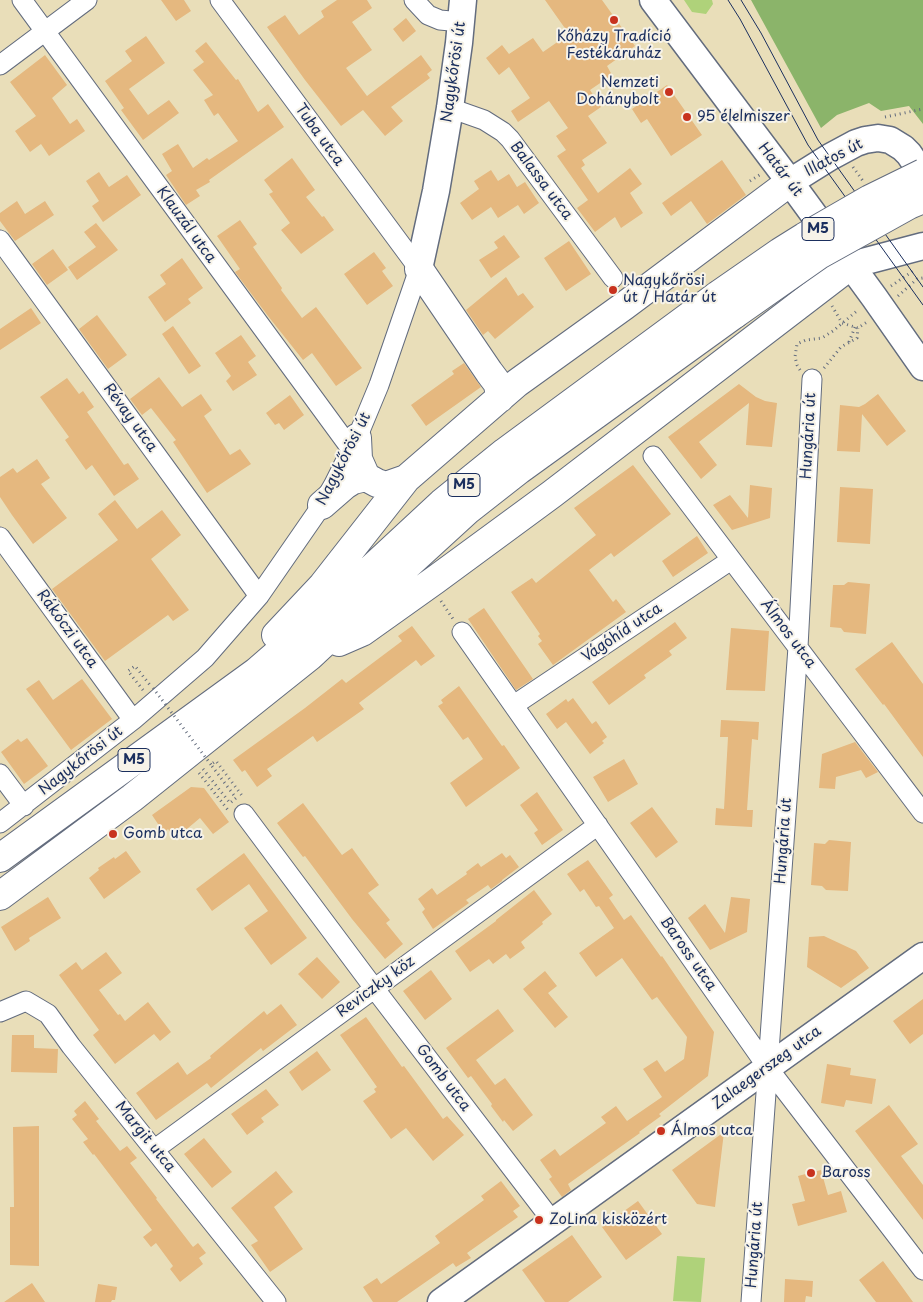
<!DOCTYPE html>
<html>
<head>
<meta charset="utf-8">
<style>
  body { margin:0 }
  canvas { display:block; background:#e9deb9 }
</style>
</head>
<body>
<canvas width="923" height="1302"></canvas>
<script>
const ctx = document.querySelector('canvas').getContext('2d');
ctx.lineJoin = 'round';
function fillPath(path, color) {
  ctx.fillStyle = color;
  ctx.fill(path, 'evenodd');
}
function shape(rows) {
  const path = new Path2D();
  for (const r of rows) {
    path.moveTo(r[0], r[1]);
    for (let i = 2; i < r.length; i += 2) path.lineTo(r[i], r[i + 1]);
  }
  return path;
}
function strokePath(path, color, width, dash) {
  ctx.strokeStyle = color;
  ctx.lineWidth = width;
  ctx.lineCap = dash ? 'butt' : 'round';
  ctx.setLineDash(dash || []);
  ctx.stroke(path);
}
function label(font, color, halo, rows, align = 'center') {
  ctx.font = font + ' "Playpen Sans",sans-serif';
  ctx.lineWidth = 4;
  ctx.setLineDash([]);
  ctx.textBaseline = 'middle';
  ctx.strokeStyle = halo;
  ctx.fillStyle = color;
  for (const [text, x, y, turn = 0] of rows) {
    ctx.save();
    ctx.translate(x, y);
    ctx.rotate((+turn || 0) * Math.PI / 180);
    ctx.textAlign = isNaN(turn) ? turn : align;
    if (halo) ctx.strokeText(text, 0, 0);
    ctx.fillText(text, 0, 0);
    ctx.restore();
  }
}
const green = shape([
  [684,0,712,0,713,4,706,14,692,12],
  [677,1256,705,1258,701,1302,673,1301]
]);
const forest = shape([
  [751,0,923,0,923,124,909,106,881,111,869,103,837,115,821,128]
]);
const building = shape([
  [161,0,184,0,191,11,176,21],
  [337,0,367,0,372,8,352,22,372,50,346,68,367,96,421,55,432,70,427,74,430,78,391,107,403,121,385,136,363,110,341,126,305,80,267,27,285,15,299,35,324,17,321,11],
  [545,0,602,0,635,46,607,66,612,75,590,90,601,107,588,116,607,143,582,160,585,165,581,168,598,193,630,168,642,184,630,193,643,213,621,228,615,217,595,232,577,208,588,200,557,156,566,150,556,136,568,128,549,101,518,122,511,111,530,98,509,67,499,75,486,58,502,45,509,54,533,38,543,52,569,34],
  [406,18,416,31,403,42,393,29],
  [146,36,165,63,129,89,148,115,169,100,179,113,143,140,121,110,124,108,105,81,132,61,125,51],
  [206,42,236,80,238,79,258,112,268,104,284,127,209,180,210,182,196,190,200,196,186,205,166,175,172,171,162,154,178,144,193,168,207,158,209,160,238,141,218,113,214,116,204,100,213,95,193,70,204,62,195,51],
  [45,55,67,85,52,98,70,124,77,119,85,131,49,156,41,144,30,152,15,131,36,116,10,82],
  [667,85,702,135,671,156,647,119,641,123,632,109],
  [292,158,315,190,306,197,322,217,324,216,334,230,301,254,281,230,290,223,269,194,273,192,264,180],
  [722,160,746,195,707,224,691,201,671,216,662,203],
  [491,170,498,181,509,174,517,187,525,182,539,203,524,214,518,205,498,218,491,207,472,220,460,203,479,189,474,181],
  [99,172,109,187,127,175,141,195,103,222,92,206,99,201,86,181],
  [17,201,25,214,45,201,54,215,15,241,0,221,0,213],
  [240,220,257,244,253,247,282,288,281,290,302,318,316,307,362,368,336,386,312,353,303,360,268,316,235,272,240,269,217,236],
  [96,223,118,250,77,280,68,267,96,247,84,232],
  [504,235,520,257,491,278,479,260,498,248,494,242],
  [569,241,591,274,566,291,544,258],
  [53,249,68,270,47,285,32,264],
  [374,252,386,268,382,271,393,286,367,305,344,274],
  [182,258,203,288,188,299,191,303,165,322,148,297,166,284,160,275],
  [506,277,518,296,523,293,534,307,495,339,488,331,483,335,466,310],
  [31,308,41,323,0,350,0,329],
  [97,315,127,355,108,369,79,329],
  [173,326,201,366,189,374,162,334],
  [241,335,256,356,248,362,257,375,233,391,226,381,231,376,215,353],
  [464,363,481,387,426,426,411,405,454,374,452,371],
  [159,377,182,407,201,394,212,410,204,416,230,455,240,449,251,464,207,493,173,442,176,440,151,408,142,415,130,399],
  [67,378,79,394,83,391,94,407,87,412,124,465,128,463,139,479,114,496,92,465,86,470,65,440,69,437,40,397],
  [739,384,756,397,765,401,777,403,772,447,746,445,749,403,699,442,717,465,701,479,668,437],
  [878,394,906,431,887,446,862,414,860,452,837,451,840,405,859,407,865,404],
  [290,395,304,415,284,430,279,423,275,425,266,413],
  [37,459,50,478,41,484,67,518,33,544,12,515,0,497,0,477,13,468,17,473],
  [633,465,671,514,614,557,611,553,589,570,613,602,616,599,626,612,553,665,538,644,542,641,538,636,540,634,511,592,532,578,536,583,596,535,574,508],
  [750,485,772,488,770,518,732,530,713,505,730,495,748,518],
  [840,487,873,489,870,544,837,542],
  [115,500,137,529,162,510,181,535,151,559,189,610,173,621,168,615,105,661,52,589,118,540,98,514],
  [697,536,708,553,673,577,662,561],
  [848,582,870,584,866,634,844,632,841,628,830,627,833,585,844,585],
  [484,608,533,679,516,690,468,619],
  [675,622,687,638,669,651,672,655,644,675,646,678,609,705,592,682],
  [412,626,435,656,421,666,416,660,359,703,364,709,317,742,313,736,267,769,272,776,257,787,245,770,242,772,233,760,305,708,342,679,346,683,402,641,398,636],
  [731,628,769,631,765,691,726,690],
  [892,642,923,684,923,757,884,704,883,705,855,669],
  [82,679,112,719,71,750,26,689,39,680,53,700],
  [459,686,502,746,504,745,520,768,466,807,450,783,483,759,468,737,463,740,438,706,443,703,441,700],
  [573,698,592,724,596,721,607,737,602,741,604,743,590,754,566,722,557,729,546,714,566,699,568,702],
  [721,720,759,722,758,740,752,739,747,810,753,810,752,827,715,825,716,808,724,809,728,737,720,737],
  [27,738,48,766,24,784,1,752,18,739,21,742],
  [855,742,878,772,866,778,861,770,836,777,835,789,819,788,822,754],
  [624,759,638,784,608,802,593,777],
  [191,787,204,788,229,822,213,834,200,818,175,839,168,829,164,833,152,815],
  [537,792,563,830,542,845,534,833,538,830,520,805],
  [303,803,342,855,352,848,379,885,368,893,390,920,386,923,403,944,385,959,352,919,305,856,303,857,277,823],
  [652,807,678,842,656,858,630,823],
  [829,840,851,842,848,891,826,890,822,886,811,885,814,843,825,844],
  [126,851,141,872,104,899,89,878,99,870,98,868,114,857,115,859],
  [244,853,307,938,271,965,244,928,268,911,249,884,212,911,196,889],
  [502,853,506,858,510,855,519,867,502,880,502,881,491,889,488,885,466,900,469,903,433,929,422,912,425,909,418,899,432,888,437,895,467,874,466,872,478,863,481,867],
  [588,860,613,895,609,898,624,920,631,915,661,957,662,956,714,1032,708,1076,659,1114,661,1116,639,1132,640,1133,568,1184,571,1190,562,1197,549,1179,552,1177,540,1160,555,1149,560,1156,606,1123,601,1117,616,1106,627,1121,662,1097,643,1069,657,1060,665,1072,684,1059,687,1037,657,997,652,1000,622,958,596,977,579,953,614,928,599,906,596,907,584,889,580,892,567,874],
  [534,890,552,914,542,922,543,924,521,942,525,948,510,959,506,954,493,964,489,959,470,972,455,951,496,921,496,920],
  [48,897,61,918,29,938,30,941,15,951,1,927],
  [731,897,750,899,747,932,710,950,688,918,705,904,725,933],
  [824,936,856,951,869,968,841,988,807,967,809,937],
  [106,952,122,973,99,990,118,1015,120,1014,125,1021,148,1002,171,1032,160,1041,154,1034,115,1064,93,1035,99,1030,59,975,76,962,82,970],
  [317,957,340,982,322,999,298,974],
  [431,970,452,999,425,1020,403,991],
  [545,971,557,986,548,993,568,1017,555,1028,523,989],
  [923,999,923,1034,910,1044,893,1021],
  [281,1004,297,1025,263,1051,261,1048,211,1088,207,1083,156,1120,136,1093,178,1062,187,1075,211,1058,210,1056,264,1011,267,1015],
  [498,1009,514,1031,476,1060,495,1085,505,1078,533,1115,513,1131,504,1120,503,1122,491,1106,492,1104,471,1076,468,1078,446,1048],
  [366,1017,402,1067,404,1066,443,1119,447,1116,464,1135,433,1161,406,1128,391,1139,363,1101,376,1092,374,1089,377,1087,340,1035],
  [12,1035,34,1035,34,1048,58,1049,57,1073,11,1072],
  [317,1051,331,1070,302,1091,289,1072],
  [827,1064,851,1068,850,1075,876,1079,872,1104,846,1100,844,1107,821,1103],
  [266,1089,279,1105,261,1118,264,1122,247,1135,231,1114],
  [85,1101,99,1119,96,1121,120,1151,127,1146,137,1158,130,1163,157,1198,156,1199,193,1247,198,1243,206,1253,199,1258,203,1264,180,1282,170,1269,173,1266,156,1243,151,1247,143,1237,152,1230,94,1154,93,1155,83,1142,88,1139,72,1119,77,1115,74,1111],
  [889,1105,918,1144,901,1156,923,1185,923,1220,855,1131],
  [39,1126,39,1266,10,1265,10,1207,14,1207,13,1127],
  [724,1132,715,1207,697,1204,672,1170],
  [204,1138,232,1172,212,1188,184,1154],
  [821,1170,828,1195,841,1191,847,1212,798,1226,792,1204,805,1201,798,1176],
  [276,1171,293,1192,274,1207,303,1249,270,1272,251,1245,258,1241,231,1208],
  [501,1181,520,1206,513,1211,518,1217,467,1253,471,1258,456,1267,453,1263,397,1302,373,1302,363,1287,377,1278,381,1284,440,1243,435,1236,484,1200,481,1196],
  [638,1201,662,1234,626,1260,602,1227],
  [572,1235,602,1277,568,1302,545,1302,522,1270],
  [883,1261,900,1284,913,1302,876,1302,859,1280],
  [785,1279,813,1281,812,1297,806,1296,805,1302,784,1302],
  [32,1283,45,1302,4,1302],
  [98,1284,117,1287,115,1300,112,1300,111,1302,95,1302]
]);
const path = shape([
  [885,117,923,109],
  [853,167,863,181],
  [750,181,761,174],
  [891,286,913,271],
  [898,296,917,279,923,278],
  [832,306,842,323,858,328,867,322],
  [849,342,855,327],
  [824,368,841,347,857,338,858,328],
  [800,370,797,365,795,357,797,344,806,340,822,338,833,331,858,310],
  [441,601,453,619],
  [143,690,128,671,135,666,150,685],
  [213,763,216,761,243,797],
  [203,769,230,803,236,798,212,766],
  [199,773,228,810]
]);
const street = shape([
  [22,0,351,449],
  [414,0,428,15,440,20,461,22],
  [0,65,87,0],
  [450,108,484,120,503,132,510,139,613,278],
  [0,240,259,596],
  [653,456,923,813],
  [0,537,133,720],
  [462,632,768,1068,923,1270],
  [514,705,731,560],
  [0,774,24,806],
  [244,814,374,988,553,1222],
  [0,823,133,720,205,658,259,596,322,505,334,484,357,438,379,385,419,269,220,0],
  [0,1012,26,1001,48,1014,71,1046,276,1302],
  [155,1149,598,825],
  [751,1302,798,647,812,379]
]);
const secondary = shape([
  [653,0,790,182,874,297,923,367],
  [790,182,830,157,856,143,865,140,878,138,890,140,903,148,909,154,923,175],
  [851,265,923,246],
  [419,269,436,191,450,108,459,43,463,0],
  [441,1302,923,956]
]);
const primary = shape([
  [419,269,489,372,498,384,500,398],
  [357,438,358,459,366,477,377,483,386,486,406,479],
  [322,505,345,485,353,480,366,477],
  [276,635,323,585,406,479,517,383,624,306,790,182],
  [339,642,362,632,435,580,552,494,851,265],
  [0,858,256,672,317,619,442,503,505,452,718,295],
  [0,896,132,798,310,656,388,583,468,510,519,470,735,314]
]);
const tram = shape([
  [728,0,740,19,808,145,923,305],
  [741,0,761,33,818,140,923,287]
]);
const pathBridge = shape([
  [153,688,212,766]
]);
const primaryBridge = shape([
  [718,295,780,252,804,237,870,199,923,173],
  [735,314,819,255,909,205,923,199]
]);
const markers = [
  [614,20,5,"#c8321e"],
  [669,92,5,"#c8321e"],
  [687,117,5,"#c8321e"],
  [613,290,5,"#c8321e"],
  [113,834,5,"#c8321e"],
  [661,1131,5,"#c8321e"],
  [811,1173,5,"#c8321e"],
  [539,1220,5,"#c8321e"]
];
const shields = [
  [818,229,32],
  [464,485,32],
  [134,760,32]
];
const shieldNames = [
  ["M5",818,229],
  ["M5",464,485],
  ["M5",134,760]
];
const poiNames = [
  ["Kőházy Tradíció",614,37,"center"],
  ["Festékáruház",614,54,"center"],
  ["Nemzeti",659,83,"right"],
  ["Dohánybolt",659,100,"right"],
  ["95 élelmiszer",697,117],
  ["Nagykőrösi",623,281],
  ["út / Határ út",623,298],
  ["Gomb utca",123,834],
  ["Álmos utca",671,1131],
  ["Baross",821,1173],
  ["ZoLina kisközért",549,1220]
];
const streetNames = [
  ["Nagykőrösi út",454,72,-82],
  ["Tuba utca",319,135,54],
  ["Illatos út",834,158,-28],
  ["Határ út",780,170,53],
  ["Balassa utca",541,181,53],
  ["Klauzál utca",186,225,54],
  ["Révay utca",130,418,54],
  ["Hungária út",809,436,-87],
  ["Nagykőrösi út",344,459,-63],
  ["Rákóczi utca",67,629,54],
  ["Vágóhíd utca",622,633,-34],
  ["Álmos utca",788,634,53],
  ["Nagykőrösi út",81,761,-38],
  ["Hungária út",784,841,-86],
  ["Baross utca",688,954,55],
  ["Reviczky köz",376,987,-36],
  ["Zalaegerszeg utca",767,1068,-36],
  ["Gomb utca",443,1078,53],
  ["Margit utca",145,1137,51],
  ["Hungária út",755,1245,-86]
];
fillPath(green, '#afd27a');
fillPath(forest, '#8bb46a');
fillPath(building, '#e5b87f');
strokePath(street, '#636c7e', 21);
strokePath(secondary, '#636c7e', 29);
strokePath(primary, '#636c7e', 30);
strokePath(path, '#636c7e', 3, [1, 4]);
strokePath(street, '#fff', 19);
strokePath(secondary, '#fff', 26);
strokePath(primary, '#fff', 28);
strokePath(tram, '#1b2f5e', 1);
strokePath(primaryBridge, '#636c7e', 30, []);
strokePath(pathBridge, '#636c7e', 3, [1, 4]);
strokePath(primaryBridge, '#fff', 28);
for (const [x, y, r, color] of markers) {
  const dot = new Path2D();
  dot.arc(x, y, r, 0, 2 * Math.PI);
  ctx.fillStyle = color;
  ctx.fill(dot);
  strokePath(dot, '#f7f3e8', 2);
}
for (const [x, y, w] of shields) {
  const box = new Path2D();
  box.roundRect(x - w / 2, y - 11.5, w, 23, 4);
  ctx.fillStyle = '#f7f3e8';
  ctx.fill(box);
  strokePath(box, '#1b2f5e', 1);
}
label('bold 14px', '#1b2f5e', null, shieldNames);
label('15px', '#1b2f5e', '#f7f3e8', poiNames, 'left');
label('15px', '#1b2f5e', '#f7f3e8', streetNames);
</script>
</body>
</html>
